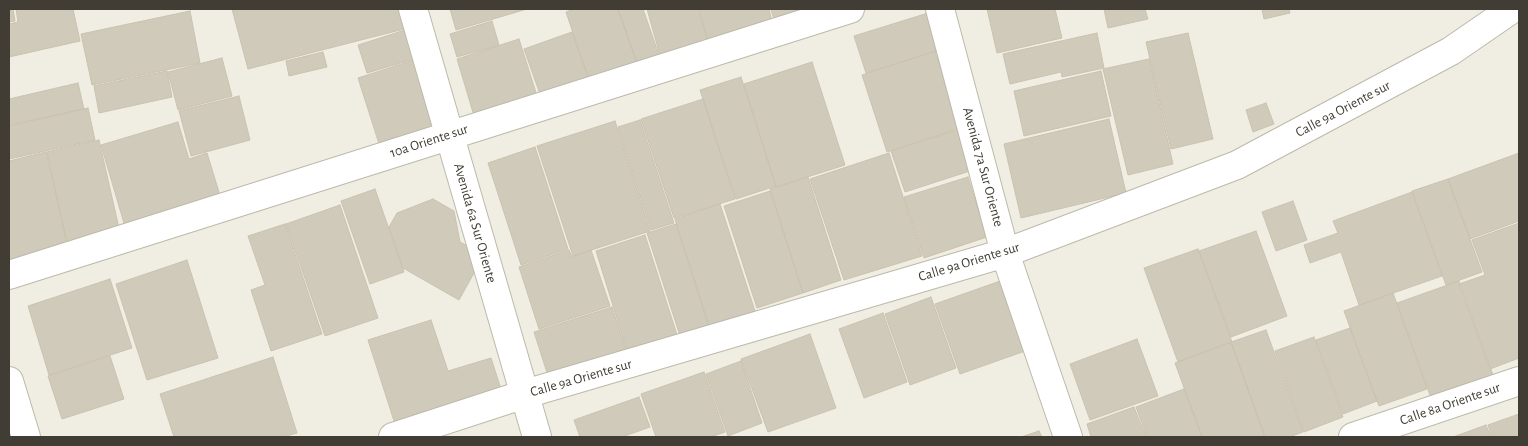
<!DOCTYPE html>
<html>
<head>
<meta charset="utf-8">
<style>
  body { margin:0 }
  #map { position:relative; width:1528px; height:446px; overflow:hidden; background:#f0ede3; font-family:"Alegreya Sans",sans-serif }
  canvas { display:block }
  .frame { position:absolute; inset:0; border:10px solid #413d34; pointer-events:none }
</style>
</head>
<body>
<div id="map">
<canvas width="1528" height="446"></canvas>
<div class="frame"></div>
</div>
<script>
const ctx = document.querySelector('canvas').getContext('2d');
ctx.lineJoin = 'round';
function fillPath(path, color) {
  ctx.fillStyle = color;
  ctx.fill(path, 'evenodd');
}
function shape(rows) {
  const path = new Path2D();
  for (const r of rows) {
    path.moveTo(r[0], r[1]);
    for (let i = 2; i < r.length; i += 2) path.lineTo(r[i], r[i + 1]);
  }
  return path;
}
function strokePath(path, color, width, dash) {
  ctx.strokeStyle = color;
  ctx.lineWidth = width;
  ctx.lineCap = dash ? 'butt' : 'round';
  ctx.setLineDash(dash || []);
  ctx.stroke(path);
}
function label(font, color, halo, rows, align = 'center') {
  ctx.font = font + ' "Alegreya Sans",sans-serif';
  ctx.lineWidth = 5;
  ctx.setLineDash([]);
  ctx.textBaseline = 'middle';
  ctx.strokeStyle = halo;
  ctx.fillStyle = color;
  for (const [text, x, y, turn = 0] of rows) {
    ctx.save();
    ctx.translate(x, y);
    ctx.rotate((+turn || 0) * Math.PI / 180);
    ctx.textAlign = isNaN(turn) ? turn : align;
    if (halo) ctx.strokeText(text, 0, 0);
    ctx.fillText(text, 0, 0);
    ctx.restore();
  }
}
const building = shape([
  [9,9,13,9,15,21,9,22,9,9],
  [16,9,73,9,80,41,9,57,9,24,18,22,16,9],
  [232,9,399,9,404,29,248,69,232,9],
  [450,9,527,9,456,30,450,9],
  [574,9,618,9,639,69,591,86,566,12,574,9],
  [618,9,643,9,660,58,638,66,618,9],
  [647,9,698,9,709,45,661,59,647,9],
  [699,9,769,9,773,26,709,44,699,9],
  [771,9,810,9,776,27,771,9],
  [987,9,1055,9,1062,38,997,53,987,9],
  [1104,9,1145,9,1148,19,1108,28,1104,9],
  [1262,9,1289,9,1290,13,1264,19,1262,9],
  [190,11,200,63,92,85,81,34,190,11],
  [928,13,940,50,866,73,854,36,928,13],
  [492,21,499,45,457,57,450,34,492,21],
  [405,30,414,59,367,73,358,45,405,30],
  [572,32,589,80,541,97,524,49,572,32],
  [1097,33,1104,68,1062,77,1061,72,1010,84,1003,54,1097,33],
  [1188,33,1213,139,1171,149,1146,42,1188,33],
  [519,39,538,99,475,119,457,59,519,39],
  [935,51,960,128,887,152,862,75,935,51],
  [323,52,327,67,289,76,286,61,323,52],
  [222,58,232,96,178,110,168,72,222,58],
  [1149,59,1173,164,1128,175,1103,69,1149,59],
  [414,60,436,130,380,147,358,78,414,60],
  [812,62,845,165,776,187,744,84,812,62],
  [167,71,172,97,99,113,94,86,167,71],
  [1101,71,1111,116,1024,136,1014,91,1101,71],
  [741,77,776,186,736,199,700,90,741,77],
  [78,83,84,109,9,125,9,99,78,83],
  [239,96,250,140,191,156,179,111,239,96],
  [703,99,735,199,674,218,641,119,703,99],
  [1266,103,1274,124,1253,132,1246,110,1266,103],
  [88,108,95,140,9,159,9,126,88,108],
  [1109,119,1126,193,1021,218,1004,144,1109,119],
  [640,120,674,223,651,230,618,127,640,120],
  [615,121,650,231,573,256,537,146,615,121],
  [178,122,189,159,207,153,222,202,126,230,101,145,178,122],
  [957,130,970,171,905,192,891,151,957,130],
  [99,140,121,237,68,248,47,152,99,140],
  [535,147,568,249,521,265,488,163,535,147],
  [46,152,68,247,9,261,9,161,46,152],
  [889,153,922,256,844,280,810,179,889,153],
  [1519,153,1519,221,1470,239,1448,179,1519,153],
  [808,177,841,280,803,293,770,189,808,177],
  [968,177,987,237,924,258,904,197,968,177],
  [1448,179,1482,272,1446,285,1412,191,1448,179],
  [375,189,404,272,370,284,341,201,375,189],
  [770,191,803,293,757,308,724,206,770,191],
  [1412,192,1442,276,1359,305,1341,252,1310,263,1304,245,1338,233,1333,221,1412,192],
  [433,199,454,211,460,242,484,255,459,300,403,268,389,227,397,213,433,199],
  [1293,201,1307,240,1276,251,1262,212,1293,201],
  [720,204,755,311,709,326,675,219,720,204],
  [340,205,378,318,325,336,286,224,340,205],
  [1519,223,1519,358,1490,369,1459,284,1485,275,1472,240,1519,223],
  [285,224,322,334,271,351,251,290,265,285,248,236,285,224],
  [676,224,710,330,681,339,647,233,676,224],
  [1256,231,1287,316,1231,337,1199,251,1256,231],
  [645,235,678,338,628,354,596,251,645,235],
  [1198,249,1232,342,1178,362,1144,268,1198,249],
  [569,250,572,257,591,250,610,306,539,329,519,267,569,250],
  [187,260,218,358,147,380,116,284,187,260],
  [110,279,132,348,49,375,28,306,110,279],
  [1003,280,1028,350,960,374,935,304,1003,280],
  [1459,281,1493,375,1431,398,1397,303,1459,281],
  [1393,293,1427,389,1379,406,1344,311,1393,293],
  [931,297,956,368,910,385,885,314,931,297],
  [612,307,627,354,549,379,534,332,612,307],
  [883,313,907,382,864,398,839,329,883,313],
  [431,320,448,371,491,358,501,389,395,424,368,340,431,320],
  [1350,328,1377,401,1343,414,1316,340,1350,328],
  [1266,330,1303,432,1289,437,1265,437,1231,342,1266,330],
  [810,334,836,408,768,432,741,359,810,334],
  [1314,337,1343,417,1304,432,1275,351,1314,337],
  [1137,339,1158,396,1090,420,1070,364,1137,339],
  [1231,342,1265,437,1202,437,1175,363,1231,342],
  [110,356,124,399,62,419,48,376,110,356],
  [273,357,297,433,283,437,174,437,160,394,273,357],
  [741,361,762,423,728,436,706,374,741,361],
  [704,372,725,432,710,437,656,437,641,394,704,372],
  [1184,389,1202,437,1147,437,1136,407,1184,389],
  [639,397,650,427,622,437,580,437,574,420,639,397],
  [1134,407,1146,437,1091,437,1087,424,1134,407],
  [1519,414,1519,437,1492,437,1488,425,1519,414],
  [1486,425,1491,437,1453,437,1486,425],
  [1039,431,1042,437,1021,437,1039,431]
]);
const minor = shape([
  [413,9,537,437],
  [940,9,1005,253,1068,437],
  [9,275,850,9],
  [393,437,525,394,1005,253,1237,165,1451,51,1512,9],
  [1353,437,1519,381]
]);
const tertiary = shape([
  [9,381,26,437]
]);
const streetNames = [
  ["Calle 9a Oriente sur",1343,109,-28],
  ["10a Oriente sur",429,141,-18],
  ["Avenida 7a Sur Oriente",983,167,75],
  ["Avenida 6a Sur Oriente",475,223,74],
  ["Calle 9a Oriente sur",969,262,-17],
  ["Calle 9a Oriente sur",581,378,-16],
  ["Calle 8a Oriente sur",1450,404,-19]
];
fillPath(building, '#d0caba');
strokePath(building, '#cac2ae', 1);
strokePath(minor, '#bdb9aa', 30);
strokePath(tertiary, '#bdb9aa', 30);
strokePath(minor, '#fff', 28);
strokePath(tertiary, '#fff', 28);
label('14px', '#413d34', '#fff', streetNames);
</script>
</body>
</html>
